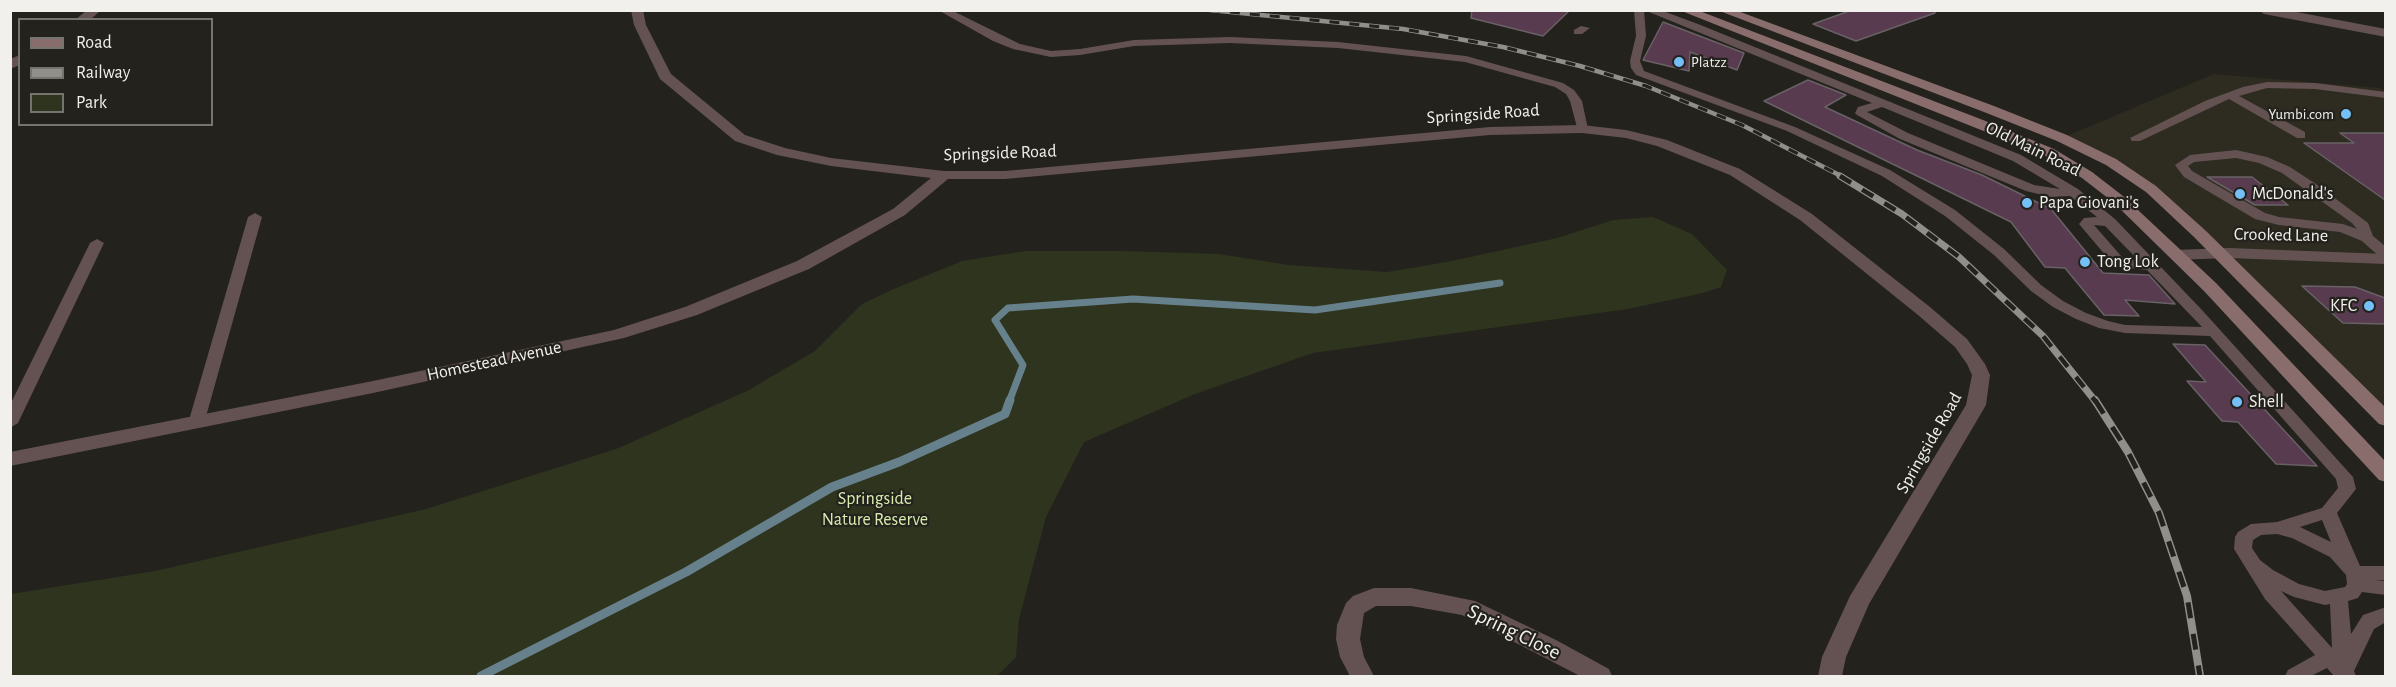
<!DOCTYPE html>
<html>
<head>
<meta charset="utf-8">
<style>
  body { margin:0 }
  #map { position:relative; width:2396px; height:687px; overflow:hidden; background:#23221c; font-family:"Alegreya Sans",sans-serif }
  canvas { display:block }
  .frame { position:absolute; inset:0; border:12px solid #f1f0ec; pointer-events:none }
  .legend { position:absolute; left:18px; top:18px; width:195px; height:108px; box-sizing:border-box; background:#23221c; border:2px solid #75746f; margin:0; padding:8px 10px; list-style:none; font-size:18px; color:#f1f0ec }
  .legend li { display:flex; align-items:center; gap:12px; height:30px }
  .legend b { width:30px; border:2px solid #75746f }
</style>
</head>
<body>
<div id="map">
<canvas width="2396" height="687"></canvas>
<div class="frame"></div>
<ul class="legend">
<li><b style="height:8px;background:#896d6c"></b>Road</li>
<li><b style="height:8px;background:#908f8a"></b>Railway</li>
<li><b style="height:16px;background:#2e341e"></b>Park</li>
</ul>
</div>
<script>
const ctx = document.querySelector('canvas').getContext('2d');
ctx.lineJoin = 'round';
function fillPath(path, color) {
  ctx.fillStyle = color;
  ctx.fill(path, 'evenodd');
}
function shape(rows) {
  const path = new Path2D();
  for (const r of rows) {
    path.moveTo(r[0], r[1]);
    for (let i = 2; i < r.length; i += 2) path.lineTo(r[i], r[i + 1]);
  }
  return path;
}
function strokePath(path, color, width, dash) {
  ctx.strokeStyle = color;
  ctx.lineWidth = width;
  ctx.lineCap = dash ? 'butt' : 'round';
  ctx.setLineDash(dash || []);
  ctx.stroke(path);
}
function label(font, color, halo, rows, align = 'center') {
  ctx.font = font + ' "Alegreya Sans",sans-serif';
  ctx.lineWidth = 4.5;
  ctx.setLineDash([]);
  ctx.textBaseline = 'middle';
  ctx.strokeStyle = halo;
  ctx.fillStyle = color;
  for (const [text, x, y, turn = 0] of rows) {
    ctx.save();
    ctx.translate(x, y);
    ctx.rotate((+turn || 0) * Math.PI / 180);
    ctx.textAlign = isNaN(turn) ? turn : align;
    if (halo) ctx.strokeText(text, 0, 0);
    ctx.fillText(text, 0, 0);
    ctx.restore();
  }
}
const built = shape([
  [2214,74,2380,88,2385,91,2385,420,2151,189,2062,138]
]);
const green = shape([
  [1653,217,1692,234,1727,270,1721,287,1703,293,1628,309,1313,353,1195,394,1084,442,1046,517,1019,619,1016,657,997,676,11,676,11,594,155,571,426,509,616,449,747,391,815,351,862,304,896,288,962,261,1025,251,1123,251,1219,254,1289,265,1387,272,1452,261,1557,238,1613,220]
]);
const streamFar1 = shape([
  [1009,402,1023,365,995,320,1008,308,1133,299,1315,310,1500,283]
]);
const stream = shape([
  [481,676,686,572,832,487,899,462,1005,414,1010,400]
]);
const building = shape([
  [1472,10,1570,10,1543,36,1471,18,1472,10],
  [1852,10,1934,10,1935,13,1856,41,1813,24,1852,10],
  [1663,22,1744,53,1737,70,1690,52,1689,71,1643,60,1663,22],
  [1808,80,1846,95,1825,107,1917,150,1982,175,2051,209,2103,273,2149,275,2175,304,2125,300,2139,316,2104,315,2065,268,2045,267,2011,222,1764,101,1808,80],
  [2340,133,2385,133,2385,200,2304,143,2354,143,2340,133],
  [2207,177,2252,177,2288,205,2255,205,2207,177],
  [2302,286,2355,287,2385,298,2385,324,2343,323,2302,286],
  [2173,344,2205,345,2317,466,2276,464,2238,422,2222,421,2187,381,2206,382,2173,344]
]);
const service = shape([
  [938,10,951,10,1020,44,1051,51,1080,49,1134,40,1230,37,1338,42,1466,56,1563,83,1574,90,1582,101,1588,129,1582,133,1578,131,1570,101,1566,94,1555,87,1465,62,1338,48,1230,43,1134,46,1080,55,1051,57,1013,49,993,41,938,10],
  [1634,10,1644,10,1646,36,1640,61,1644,71,1795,127,1890,170,1955,210,2004,249,2041,285,2063,301,2086,313,2108,321,2125,325,2202,327,2147,270,2129,268,2112,263,2079,224,2084,218,2097,217,2070,196,2051,197,2026,191,1900,139,1857,115,1855,113,1858,107,1872,103,1644,10,1660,10,1698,24,2021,155,2078,189,2115,219,2202,310,2353,477,2356,489,2337,513,2360,566,2386,566,2386,580,2375,580,2386,581,2386,595,2362,592,2358,598,2348,601,2351,634,2363,615,2386,607,2386,622,2374,629,2354,671,2356,676,2334,676,2327,668,2311,676,2285,676,2288,670,2315,655,2265,599,2234,549,2235,537,2238,532,2251,524,2277,522,2322,508,2338,488,2336,479,2210,336,2125,333,2099,328,2076,319,2053,307,2031,291,1994,255,1945,216,1882,176,1787,131,1636,75,1631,68,1630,61,1636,36,1634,10],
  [1882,107,2013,161,2060,189,2034,185,1908,133,1867,112,1882,107],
  [2094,225,2105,226,2139,261,2122,257,2094,225],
  [2322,520,2331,542,2300,527,2322,520],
  [2277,534,2292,538,2330,557,2346,575,2347,584,2345,587,2325,591,2299,584,2273,570,2260,560,2252,548,2253,540,2261,535,2277,534],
  [2281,591,2294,597,2325,605,2330,604,2332,648,2281,591],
  [1581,26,1590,28,1582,34,1574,34,1574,30,1581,26],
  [2267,82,2315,83,2386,92,2386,98,2315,89,2267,88,2239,96,2305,132,2305,138,2297,138,2229,99,2140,141,2132,141,2130,138,2205,101,2243,87,2267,82],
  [2236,150,2267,157,2290,167,2316,184,2368,223,2373,236,2386,247,2386,259,2381,258,2362,241,2340,232,2279,225,2255,219,2184,177,2175,165,2190,155,2236,150],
  [2236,158,2259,163,2282,173,2352,223,2357,229,2343,224,2279,217,2265,213,2192,171,2188,166,2194,162,2236,158],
  [255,213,262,217,205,420,203,424,197,425,191,424,189,420,248,217,255,213],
  [97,239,104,243,18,423,10,428,10,405,90,243,97,239]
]);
const minor = shape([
  [87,10,101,10,90,20,75,20,87,10],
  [631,10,643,10,646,25,671,74,745,135,785,148,831,158,944,171,1005,171,1490,127,1582,125,1626,130,1667,140,1740,169,1812,214,1930,307,1967,339,1985,364,1990,375,1986,405,1869,604,1846,657,1842,676,1818,676,1822,657,1850,596,1966,405,1972,375,1967,364,1955,347,1918,315,1800,220,1730,175,1657,146,1626,138,1582,133,1490,135,1005,179,948,179,905,215,809,269,697,315,624,338,373,393,10,466,10,452,373,381,614,330,685,307,797,261,893,209,931,178,831,166,777,155,735,141,660,79,634,25,631,10],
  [2258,10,2286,10,2386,29,2386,37,2264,14,2258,10],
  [20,55,20,65,10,69,10,59,20,55],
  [2229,248,2386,254,2386,264,2229,258,2175,260,2167,255,2175,250,2229,248],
  [1374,588,1411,588,1475,601,1556,640,1609,669,1612,676,1580,676,1462,615,1411,606,1376,606,1364,613,1360,639,1364,657,1374,676,1350,676,1340,657,1336,639,1337,625,1346,603,1353,596,1374,588]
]);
const secondary = shape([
  [1679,10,1697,10,1983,120,2054,149,2092,172,2123,196,2216,283,2386,462,2386,482,2379,480,2204,291,2113,202,2082,178,2044,155,1679,10],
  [1717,10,1735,10,1994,106,2067,135,2116,159,2156,186,2206,231,2386,408,2386,426,2379,424,2194,237,2146,192,2106,165,2057,141,1984,112,1717,10]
]);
const railFar2 = shape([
  [1210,10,1403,29,1503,47,1580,66,1646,86,1742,125,1843,177]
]);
const railFar1 = shape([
  [1840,176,1902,214,1959,257,2043,336,2096,402]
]);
const rail = shape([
  [2095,400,2128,452,2159,513,2187,596,2200,676]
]);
const markers = [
  [1679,62,6,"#74c0f6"],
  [2346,114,6,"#74c0f6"],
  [2240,194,6,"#74c0f6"],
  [2027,203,6,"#74c0f6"],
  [2085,262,6,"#74c0f6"],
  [2369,306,6,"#74c0f6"],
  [2237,402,6,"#74c0f6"]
];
const farPoinames = [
  ["Platzz",1691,62],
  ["Yumbi.com",2334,114,"right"]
];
const streetNames = [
  ["Springside Road",1483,114,-4],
  ["Old Main Road",2033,149,26],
  ["Springside Road",1000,153,-2],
  ["Crooked Lane",2281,235,1],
  ["Homestead Avenue",494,361,-12],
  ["Springside Road",1929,443,-60]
];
const poiNames = [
  ["McDonald's",2252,194],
  ["Papa Giovani's",2039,203],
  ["Tong Lok",2097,262],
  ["KFC",2357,306,"right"],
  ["Shell",2249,402]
];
const parkNames = [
  ["Springside",875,499],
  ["Nature Reserve",875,520]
];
const nearStreetnames = [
  ["Spring Close",1514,632,26]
];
fillPath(built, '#2e2c20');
fillPath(green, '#2e341e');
strokePath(streamFar1, '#66818c', 7);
strokePath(stream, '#66818c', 9);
fillPath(building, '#593b4f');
strokePath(building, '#686166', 1.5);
fillPath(service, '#645252');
fillPath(minor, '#645252');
fillPath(secondary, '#896d6c');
strokePath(railFar2, '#908f8a', 4.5);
strokePath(railFar1, '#908f8a', 7);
strokePath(rail, '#908f8a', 8);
strokePath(railFar2, '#23221c', 3, [10]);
strokePath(railFar1, '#23221c', 4.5, [13]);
strokePath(rail, '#23221c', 5, [16]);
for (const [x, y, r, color] of markers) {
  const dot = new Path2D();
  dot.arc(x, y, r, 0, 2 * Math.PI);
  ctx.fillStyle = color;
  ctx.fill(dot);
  strokePath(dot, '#23221c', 2);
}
label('15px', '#f1f0ec', '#23221c', farPoinames, 'left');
label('18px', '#f1f0ec', '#23221c', streetNames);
label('18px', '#f1f0ec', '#23221c', poiNames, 'left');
label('18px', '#d7ebae', '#23221c', parkNames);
label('21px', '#f1f0ec', '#23221c', nearStreetnames);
</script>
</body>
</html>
